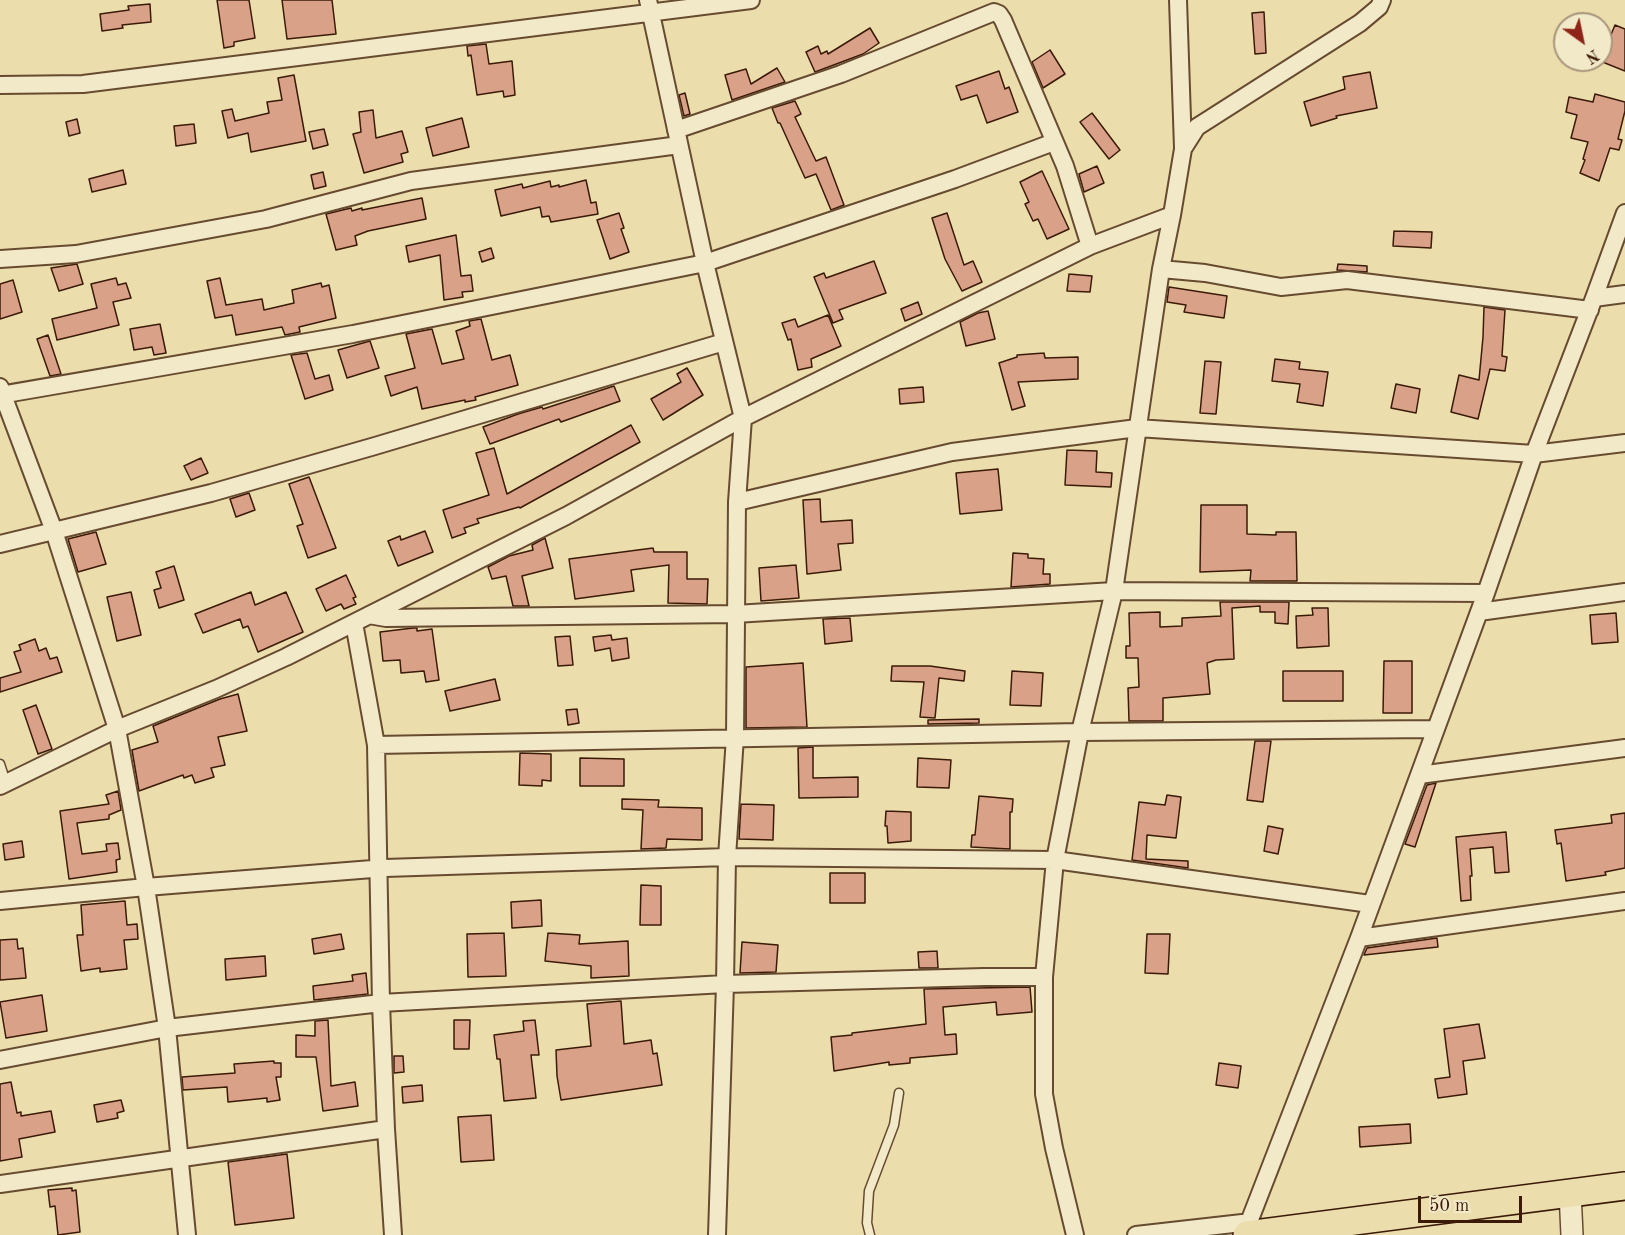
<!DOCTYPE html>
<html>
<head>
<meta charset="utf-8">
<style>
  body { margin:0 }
  #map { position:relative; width:1625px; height:1235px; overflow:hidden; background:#ebddac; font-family:"Old Standard TT",serif }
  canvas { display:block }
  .north { position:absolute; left:1553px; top:12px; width:60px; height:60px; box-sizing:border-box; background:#f2e9c9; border:2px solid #a9967b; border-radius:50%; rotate:147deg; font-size:16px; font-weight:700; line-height:24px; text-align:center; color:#3b1a07 }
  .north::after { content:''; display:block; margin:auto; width:21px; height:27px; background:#8f2418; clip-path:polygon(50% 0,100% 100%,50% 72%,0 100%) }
  .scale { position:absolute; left:1418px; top:1196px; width:104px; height:27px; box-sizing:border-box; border:3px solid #3b1a07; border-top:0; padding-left:8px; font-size:18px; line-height:21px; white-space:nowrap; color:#3b1a07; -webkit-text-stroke:4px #f2e9c9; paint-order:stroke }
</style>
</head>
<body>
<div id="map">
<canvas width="1625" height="1235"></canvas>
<div class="north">N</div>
<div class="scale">50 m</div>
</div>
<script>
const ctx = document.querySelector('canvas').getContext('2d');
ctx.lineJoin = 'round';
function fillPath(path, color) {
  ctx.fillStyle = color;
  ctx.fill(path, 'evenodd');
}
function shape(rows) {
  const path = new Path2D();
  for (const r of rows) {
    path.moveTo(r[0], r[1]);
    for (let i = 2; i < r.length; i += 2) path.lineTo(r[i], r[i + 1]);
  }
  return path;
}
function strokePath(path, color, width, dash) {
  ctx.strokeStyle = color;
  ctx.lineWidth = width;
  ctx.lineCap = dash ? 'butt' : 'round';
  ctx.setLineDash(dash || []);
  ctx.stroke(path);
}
const building = shape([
  [217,0,249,0,255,38,234,42,234,46,224,48,217,0],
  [282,0,332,0,336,34,287,39,282,0],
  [150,4,151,22,122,25,123,28,102,31,100,14,129,10,128,6,150,4],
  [1264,12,1266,53,1255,54,1252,13,1264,12],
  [1615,25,1625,29,1625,71,1600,61,1615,25],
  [870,28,879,43,863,54,815,72,806,52,818,46,821,54,827,51,828,54,870,28],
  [486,44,489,64,512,61,515,95,504,97,503,91,477,95,471,55,468,56,467,46,486,44],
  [1050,50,1065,74,1043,88,1032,62,1050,50],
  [777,68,785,82,732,100,725,75,746,69,751,84,777,68],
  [999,71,1005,89,1009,87,1018,112,987,123,977,95,961,100,956,86,999,71],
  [1370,72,1377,108,1336,116,1337,118,1311,126,1304,102,1345,89,1343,77,1370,72],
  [294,75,306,141,251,152,248,133,228,138,222,111,232,109,235,121,269,113,267,102,282,100,278,78,294,75],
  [685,93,690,114,684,116,679,95,685,93],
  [1595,94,1625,102,1625,111,1618,139,1622,140,1619,150,1610,148,1599,181,1580,173,1585,160,1583,159,1588,142,1571,138,1577,115,1566,112,1569,97,1593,102,1595,94],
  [795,101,801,114,795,117,816,161,826,157,844,205,831,210,816,174,805,178,780,123,778,123,772,108,795,101],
  [373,110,376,138,402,131,408,152,401,154,403,162,364,173,353,134,361,132,359,112,373,110],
  [1092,113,1120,150,1109,159,1080,122,1092,113],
  [462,118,469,147,433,156,426,128,462,118],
  [77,119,80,133,69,136,66,122,77,119],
  [194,124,196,143,176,146,174,126,194,124],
  [324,129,328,145,313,149,309,132,324,129],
  [1097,166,1104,183,1084,192,1079,174,1097,166],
  [123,170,126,184,92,192,89,179,123,170],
  [1042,171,1069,229,1047,239,1038,219,1033,221,1025,204,1029,202,1020,182,1042,171],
  [323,172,326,186,314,189,311,175,323,172],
  [586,180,591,203,596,202,598,214,551,222,549,216,542,217,540,207,501,216,495,190,522,184,523,188,550,181,551,187,559,185,559,187,586,180],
  [422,198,426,219,368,231,355,236,357,245,336,250,326,214,351,208,352,211,362,208,362,210,422,198],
  [619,213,624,228,621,229,629,252,610,259,597,220,619,213],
  [947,213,964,265,973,261,982,282,962,291,945,259,932,218,947,213],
  [1394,231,1432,232,1431,248,1393,246,1394,231],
  [456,235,461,276,471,275,473,291,462,292,463,297,444,300,440,255,409,262,406,246,456,235],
  [491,248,494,258,482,262,479,252,491,248],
  [874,261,886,293,839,310,843,319,833,323,814,277,824,273,826,278,874,261],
  [77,264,83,284,59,291,51,268,77,264],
  [1338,264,1367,266,1367,272,1337,270,1338,264],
  [1069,274,1092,276,1090,292,1067,291,1069,274],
  [116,278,118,285,126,283,131,298,113,302,119,325,57,340,52,319,97,308,91,284,116,278],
  [220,278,226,305,262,299,264,310,294,303,292,290,321,283,322,287,329,285,336,318,299,327,300,332,285,335,282,327,236,335,232,315,215,318,207,281,220,278],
  [13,280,22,312,0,319,0,284,13,280],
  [1169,287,1227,296,1224,318,1184,312,1186,305,1167,302,1169,287],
  [918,302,922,314,905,321,901,309,918,302],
  [1484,307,1505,310,1502,356,1507,357,1505,371,1490,369,1478,419,1451,412,1459,375,1479,380,1483,337,1484,307],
  [988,311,995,339,966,346,960,322,978,313,988,311],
  [828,315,841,346,811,359,812,367,798,370,791,339,788,340,782,323,795,319,798,327,828,315],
  [481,319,492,360,510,355,518,385,475,397,476,400,465,402,465,400,422,409,417,387,391,396,385,376,415,368,406,334,432,329,442,364,464,359,456,331,470,326,469,321,481,319],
  [160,324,166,353,154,355,152,347,134,350,130,329,160,324],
  [48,335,61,374,50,376,37,339,48,335],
  [370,341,379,368,347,378,338,350,370,341],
  [307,353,315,379,329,375,333,390,305,399,291,355,307,353],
  [1044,353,1045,358,1078,357,1078,379,1018,382,1025,406,1012,410,999,363,1017,357,1017,355,1044,353],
  [1275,359,1300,362,1299,369,1328,372,1323,406,1297,402,1300,384,1272,381,1275,359],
  [1205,361,1221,362,1216,414,1200,413,1205,361],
  [687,368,703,395,663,420,651,399,681,382,677,374,687,368],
  [1396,384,1420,389,1416,413,1391,408,1396,384],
  [614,386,620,401,561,422,559,419,490,444,483,427,518,414,542,407,543,409,614,386],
  [923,387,924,402,900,404,899,389,923,387],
  [631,425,640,442,520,508,519,507,477,519,479,523,464,528,466,533,452,538,443,510,489,495,476,453,494,448,507,494,631,425],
  [1067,450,1097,451,1096,472,1112,473,1111,487,1065,485,1067,450],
  [201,458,208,473,191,480,184,466,201,458],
  [998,469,1002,510,960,514,956,473,998,469],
  [309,477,336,548,308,558,297,526,303,524,289,484,309,477],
  [249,493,255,510,236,517,230,499,249,493],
  [820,499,821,522,852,520,853,543,838,544,841,570,807,574,803,500,820,499],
  [1201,505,1247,505,1247,534,1276,535,1276,532,1296,532,1297,581,1250,581,1251,570,1200,572,1201,505],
  [425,531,433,552,398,566,388,541,400,536,401,540,425,531],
  [96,532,106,564,78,572,68,539,96,532],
  [545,538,553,568,522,576,529,606,513,606,506,576,492,579,488,567,509,556,533,550,532,545,545,538],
  [653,548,654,552,687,552,687,579,708,579,707,604,668,603,669,565,631,570,634,591,575,599,569,559,653,548],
  [1013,553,1028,554,1028,558,1044,559,1043,574,1050,574,1050,584,1011,587,1013,553],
  [796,565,799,598,761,601,759,568,796,565],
  [174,566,184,600,159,608,154,590,161,588,156,572,174,566],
  [346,575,356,597,353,598,356,604,344,609,341,604,326,611,316,589,346,575],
  [131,592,141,635,117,641,107,597,131,592],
  [251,592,255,605,286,592,303,632,258,652,248,626,243,628,240,619,203,633,195,614,251,592],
  [1220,602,1289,602,1288,624,1275,623,1275,612,1260,612,1260,606,1232,608,1234,659,1216,660,1207,663,1210,694,1163,698,1163,721,1129,721,1128,688,1139,687,1138,658,1126,658,1126,646,1130,646,1129,613,1160,612,1160,627,1182,626,1182,618,1221,616,1220,602],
  [1312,608,1328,608,1329,646,1297,648,1296,616,1313,615,1312,608],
  [1616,613,1618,642,1592,644,1590,615,1616,613],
  [850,618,852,641,825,644,823,619,850,618],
  [413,628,417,628,417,631,432,629,439,680,426,682,424,671,401,673,400,660,383,661,380,632,413,628],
  [611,635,612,640,627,638,629,658,612,661,610,648,595,651,593,637,611,635],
  [570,636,573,665,558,666,555,637,570,636],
  [35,639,39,651,46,648,50,659,57,657,62,672,0,692,0,678,21,672,14,652,21,650,19,645,35,639],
  [1384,661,1412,661,1412,713,1383,713,1384,661],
  [803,663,807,727,746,728,746,667,803,663],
  [892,666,930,666,965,671,964,681,939,678,935,718,920,717,924,682,891,681,892,666],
  [1012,671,1043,673,1041,706,1010,705,1012,671],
  [1283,671,1343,671,1343,701,1283,701,1283,671],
  [495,679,500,700,450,711,445,691,495,679],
  [238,694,247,731,218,737,225,765,211,768,214,777,195,783,192,775,184,778,183,775,139,791,132,750,158,742,153,726,220,699,238,694],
  [36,705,52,749,38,754,23,710,36,705],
  [577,709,579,723,568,725,566,710,577,709],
  [979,719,979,723,928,724,928,720,979,719],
  [1255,741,1271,741,1263,802,1247,800,1255,741],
  [813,747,813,778,858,777,858,797,799,798,798,748,813,747],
  [520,753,551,754,551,781,542,780,542,786,519,785,520,753],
  [580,758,624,759,624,786,580,786,580,758],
  [918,758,951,760,949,788,917,787,918,758],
  [1436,783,1415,847,1405,844,1427,785,1436,783],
  [118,791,121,810,109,815,109,819,77,823,82,854,107,851,106,844,118,843,120,859,116,860,117,872,69,879,60,811,109,804,106,795,118,791],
  [1167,795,1181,797,1176,838,1147,835,1146,859,1188,861,1188,868,1132,860,1139,802,1165,805,1167,795],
  [979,796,1013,799,1012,812,1010,812,1010,849,971,847,972,835,975,835,979,796],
  [622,799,659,800,658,807,702,808,702,840,667,839,666,848,641,849,643,810,622,809,622,799],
  [741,804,774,805,773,840,739,839,741,804],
  [886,811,911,812,911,841,888,843,887,826,885,826,886,811],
  [1625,813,1625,868,1605,872,1606,875,1566,881,1561,843,1557,844,1555,830,1612,823,1611,815,1625,813],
  [1268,826,1283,829,1278,854,1264,851,1268,826],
  [1506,832,1509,872,1495,873,1493,847,1470,849,1472,876,1470,876,1471,900,1461,901,1456,837,1506,832],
  [22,841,24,857,5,860,3,844,22,841],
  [830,873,865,873,865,903,830,903,830,873],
  [641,885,661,886,661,925,640,925,641,885],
  [541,900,542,926,512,928,511,902,541,900],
  [125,901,127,925,137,924,138,939,124,940,127,969,100,972,100,968,81,971,77,935,83,935,81,905,125,901],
  [504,933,506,976,468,977,467,934,504,933],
  [548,933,580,935,579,944,628,941,629,976,591,978,591,966,545,961,548,933],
  [341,934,344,949,314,954,312,939,341,934],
  [1147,934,1170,934,1168,974,1145,973,1147,934],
  [1437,938,1438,947,1364,955,1367,948,1437,938],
  [17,939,18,949,23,948,26,978,0,980,0,940,17,939],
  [742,942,778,945,776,972,740,973,742,942],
  [937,951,938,968,919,968,918,952,937,951],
  [265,956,266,976,226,980,225,959,265,956],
  [366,973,368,994,314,1000,313,986,353,981,352,975,366,973],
  [1030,987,1032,1012,997,1015,996,1002,943,1007,945,1035,956,1034,957,1054,910,1058,910,1063,889,1065,889,1062,834,1071,831,1037,852,1035,852,1033,926,1024,924,989,1030,987],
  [42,995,47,1031,6,1038,0,1002,42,995],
  [621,1001,624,1044,651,1040,653,1054,657,1053,662,1085,561,1100,557,1076,556,1050,591,1046,587,1004,621,1001],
  [328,1020,331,1086,355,1082,358,1106,323,1111,316,1057,296,1057,296,1035,315,1036,315,1021,328,1020],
  [454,1020,470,1020,469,1049,454,1049,454,1020],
  [535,1020,539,1055,531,1055,536,1098,504,1101,500,1059,497,1059,494,1035,524,1031,523,1021,535,1020],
  [1479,1024,1485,1058,1463,1061,1467,1094,1438,1098,1435,1079,1450,1077,1444,1029,1479,1024],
  [394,1056,403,1056,404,1072,394,1073,394,1056],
  [274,1061,274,1063,281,1063,281,1077,276,1077,280,1100,267,1102,267,1098,228,1102,227,1087,183,1090,182,1077,235,1073,234,1064,274,1061],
  [1219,1063,1241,1066,1238,1088,1216,1085,1219,1063],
  [11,1082,17,1113,21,1112,21,1116,51,1111,55,1132,19,1139,22,1157,0,1161,0,1084,11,1082],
  [422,1085,423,1101,403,1103,402,1087,422,1085],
  [121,1100,124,1111,117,1113,118,1118,97,1122,94,1105,121,1100],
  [491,1115,494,1160,461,1162,458,1117,491,1115],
  [1410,1124,1411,1143,1360,1147,1359,1127,1410,1124],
  [287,1154,294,1218,235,1225,228,1162,287,1154],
  [72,1188,72,1191,76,1190,80,1232,58,1235,55,1206,50,1207,48,1190,72,1188]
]);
const service = shape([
  [0,764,6,783],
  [870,1235,867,1223,869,1191,894,1125,899,1093]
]);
const minor = shape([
  [648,0,705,263,743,418,737,502,735,737,727,857,725,984,717,1235],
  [1178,0,1183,148],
  [0,85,83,84,751,0],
  [676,130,841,74,994,12,999,14,1003,20,1065,166,1090,246],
  [1172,215,1183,149,1197,127,1360,23,1379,7,1382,0],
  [0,259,76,254,266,219,411,181,679,145],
  [1161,269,1205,273,1281,287,1347,280,1590,310],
  [1594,298,1625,294],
  [0,387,54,531,117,729,146,887,167,1028,187,1235],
  [0,395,353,334,705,263,955,179,1054,142],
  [737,502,952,452,1137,428,1534,454,1625,443],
  [0,544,211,493,375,446,724,342],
  [1479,612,1625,592],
  [369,615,386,618,735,614,1114,591,1486,593],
  [354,623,376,745,381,1003,386,1129,393,1235],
  [376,745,1080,732,1055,860,1044,977,1044,1094,1054,1148,1075,1235],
  [1419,775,1625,748],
  [0,786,117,729,216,689,286,657,566,516,743,418,1090,246,1172,215,1161,269,1114,591,1080,732,1435,729],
  [0,901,146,887,385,868,727,857,1055,860,1370,904],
  [1359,938,1625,901],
  [0,1060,167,1028,381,1003,725,984,984,977,1044,977],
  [0,1184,386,1129],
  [1136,1235,1251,1222],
  [1244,1235,1359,938,1486,593,1534,454,1594,298,1625,213]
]);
const tertiary = shape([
  [1570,1192,1572,1235]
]);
const primary = shape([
  [1247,1235,1625,1186]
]);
fillPath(building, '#d9a288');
strokePath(building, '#3b1a07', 1.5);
strokePath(service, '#674b30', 11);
strokePath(minor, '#674b30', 20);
strokePath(tertiary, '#674b30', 24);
strokePath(primary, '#3b1a07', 30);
strokePath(service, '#f2e9c9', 8);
strokePath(minor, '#f2e9c9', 16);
strokePath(tertiary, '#f2e9c9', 21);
strokePath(primary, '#ebddac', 27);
</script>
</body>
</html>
